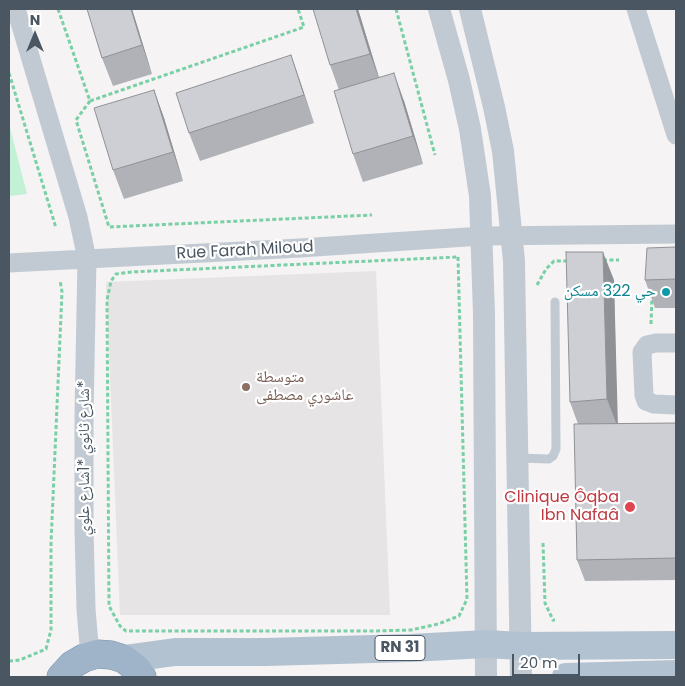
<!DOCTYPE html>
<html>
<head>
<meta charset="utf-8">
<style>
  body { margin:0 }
  #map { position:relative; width:685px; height:686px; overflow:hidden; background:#f5f3f3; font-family:Poppins,sans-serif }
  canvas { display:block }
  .frame { position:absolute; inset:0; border:10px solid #4a5661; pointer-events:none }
  .north { position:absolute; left:10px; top:10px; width:50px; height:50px; -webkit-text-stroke:4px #fff; paint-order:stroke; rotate:0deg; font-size:14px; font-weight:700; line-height:20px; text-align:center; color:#4a5661 }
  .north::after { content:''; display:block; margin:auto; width:18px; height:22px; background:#4a5661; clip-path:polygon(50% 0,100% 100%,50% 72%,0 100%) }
  .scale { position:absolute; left:512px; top:654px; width:68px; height:22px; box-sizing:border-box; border:2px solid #4a5661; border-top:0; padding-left:6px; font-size:15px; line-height:18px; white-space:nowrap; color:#4a5661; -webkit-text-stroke:4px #fff; paint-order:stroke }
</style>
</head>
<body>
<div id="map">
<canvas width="685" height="686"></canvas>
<div class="frame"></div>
<div class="north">N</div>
<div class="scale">20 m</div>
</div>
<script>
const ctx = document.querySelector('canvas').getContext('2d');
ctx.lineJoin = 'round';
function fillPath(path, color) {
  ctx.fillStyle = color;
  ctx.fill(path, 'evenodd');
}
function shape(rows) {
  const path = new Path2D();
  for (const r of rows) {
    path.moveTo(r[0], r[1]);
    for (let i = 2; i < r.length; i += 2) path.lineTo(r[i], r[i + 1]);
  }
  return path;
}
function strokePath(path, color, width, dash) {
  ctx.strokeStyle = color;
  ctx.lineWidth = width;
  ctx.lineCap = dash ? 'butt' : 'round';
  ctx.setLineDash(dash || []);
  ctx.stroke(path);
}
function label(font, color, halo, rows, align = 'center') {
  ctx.font = font + ' Poppins,"Noto Naskh Arabic",sans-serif';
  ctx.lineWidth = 4.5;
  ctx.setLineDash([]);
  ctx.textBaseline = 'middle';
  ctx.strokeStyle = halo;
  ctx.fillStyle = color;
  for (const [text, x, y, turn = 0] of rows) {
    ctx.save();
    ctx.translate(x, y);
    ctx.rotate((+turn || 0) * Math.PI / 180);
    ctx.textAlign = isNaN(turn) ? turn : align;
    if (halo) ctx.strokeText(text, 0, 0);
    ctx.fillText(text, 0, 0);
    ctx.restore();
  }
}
const education = shape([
  [376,271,390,615,120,615,106,282]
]);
const green = shape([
  [9,124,27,194,9,196]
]);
const path = shape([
  [58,9,90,101,304,27,298,9],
  [396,9,435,155],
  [9,73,56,228],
  [90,101,76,120,109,227,372,215],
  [458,257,467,599,459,616,438,624,411,630,375,631,126,631,120,626,109,606,107,300,111,281,116,274,131,272,458,257],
  [603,260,619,260],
  [537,285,546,269,554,261,569,261],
  [651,324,652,295],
  [543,543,545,603,553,620,555,620],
  [9,661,20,660,46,649,51,630,51,543,62,292,60,280]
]);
const service = shape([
  [518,458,549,459,553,456,556,449,555,302]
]);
const minor = shape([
  [16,9,78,217,87,259,84,415,84,529,86,609,90,656],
  [636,9,676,135],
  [9,263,300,248,482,236,676,234],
  [676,343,656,343,647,345,642,352,644,395,646,401,654,404,676,405]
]);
const tertiary = shape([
  [439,9,459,80,470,129,480,196,484,314,486,677],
  [470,9,494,107,503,151,514,261,521,677]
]);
const primary = shape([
  [124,659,175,652,266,652,410,648,486,644,521,646,676,645],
  [566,677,676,674]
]);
const trunk = shape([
  [61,677,72,665,84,658,97,654,111,655,124,659,137,669,142,677]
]);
const wall = shape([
  [87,9,132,9,152,74,113,86,102,58],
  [358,9,379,77,404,101,423,164,363,182,353,154,339,90,330,65],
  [291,55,314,123,200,161,189,133],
  [154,90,164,118,183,181,124,199,113,170],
  [676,247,676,308,655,308,645,280],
  [614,280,617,424,676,423,676,580,585,581,577,560,578,424,570,402]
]);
const shadedWall = shape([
  [131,9,132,9,152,74,142,45],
  [356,9,358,9,380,82,370,54],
  [291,55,301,84,314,123,304,95],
  [394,73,404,101,423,164,413,136],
  [154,90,164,118,183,181,173,152],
  [603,252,614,280,618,428,607,399]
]);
const building = shape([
  [87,9,131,9,142,45,102,58,87,9],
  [313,9,356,9,370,54,330,65,313,9],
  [291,55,304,95,189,133,176,93,291,55],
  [394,73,413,136,353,154,334,91,394,73],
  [154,90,173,152,113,170,94,108,154,90],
  [676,247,676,279,645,280,647,248,676,247],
  [566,252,603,252,607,399,570,402,566,252],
  [676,423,676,558,577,560,574,424,676,423]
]);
const markers = [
  [666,292,5,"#0f9aa8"],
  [246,387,5,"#8d6e63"],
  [630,507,6,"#e0444e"]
];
const shields = [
  [400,648,50]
];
const shieldNames = [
  ["RN 31",400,648]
];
const streetNames = [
  ["Rue Farah Miloud",245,251,-3],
  ["شارع ثانوي *1شارع علوي*",85,458,-90]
];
const cultureNames = [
  ["حي 322 مسكن",656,292]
];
const educationNames = [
  ["متوسطة",256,378],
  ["عاشوري مصطفى",256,396]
];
const healthNames = [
  ["Clinique Ôqba",619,498],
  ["Ibn Nafaâ",619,516]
];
fillPath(education, '#e6e4e5');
fillPath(green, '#c3f1d5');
strokePath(trunk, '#7690ad', 29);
strokePath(path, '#7ad0a6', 3, [4, 2.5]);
strokePath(service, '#c1cad2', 9);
strokePath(minor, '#c1cad2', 19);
strokePath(tertiary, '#c1cad2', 22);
strokePath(primary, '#b3c2d1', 28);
strokePath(trunk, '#9fb4c9', 28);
fillPath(wall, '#b0b2b7');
fillPath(shadedWall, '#909195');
fillPath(building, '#cdcfd5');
strokePath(building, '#909195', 1);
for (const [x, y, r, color] of markers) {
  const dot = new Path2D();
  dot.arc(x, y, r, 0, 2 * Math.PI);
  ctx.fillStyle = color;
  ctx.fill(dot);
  strokePath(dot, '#fff', 2);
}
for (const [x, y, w] of shields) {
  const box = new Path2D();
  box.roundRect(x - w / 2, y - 12.5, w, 25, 4);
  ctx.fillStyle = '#fff';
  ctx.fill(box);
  strokePath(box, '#4a5661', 1);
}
label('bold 15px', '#4a5661', null, shieldNames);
label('16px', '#4a5661', '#fff', streetNames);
label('16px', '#0d838f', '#fff', cultureNames, 'right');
label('16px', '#785e54', '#fff', educationNames, 'left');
label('16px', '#be3a42', '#fff', healthNames, 'right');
</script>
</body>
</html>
